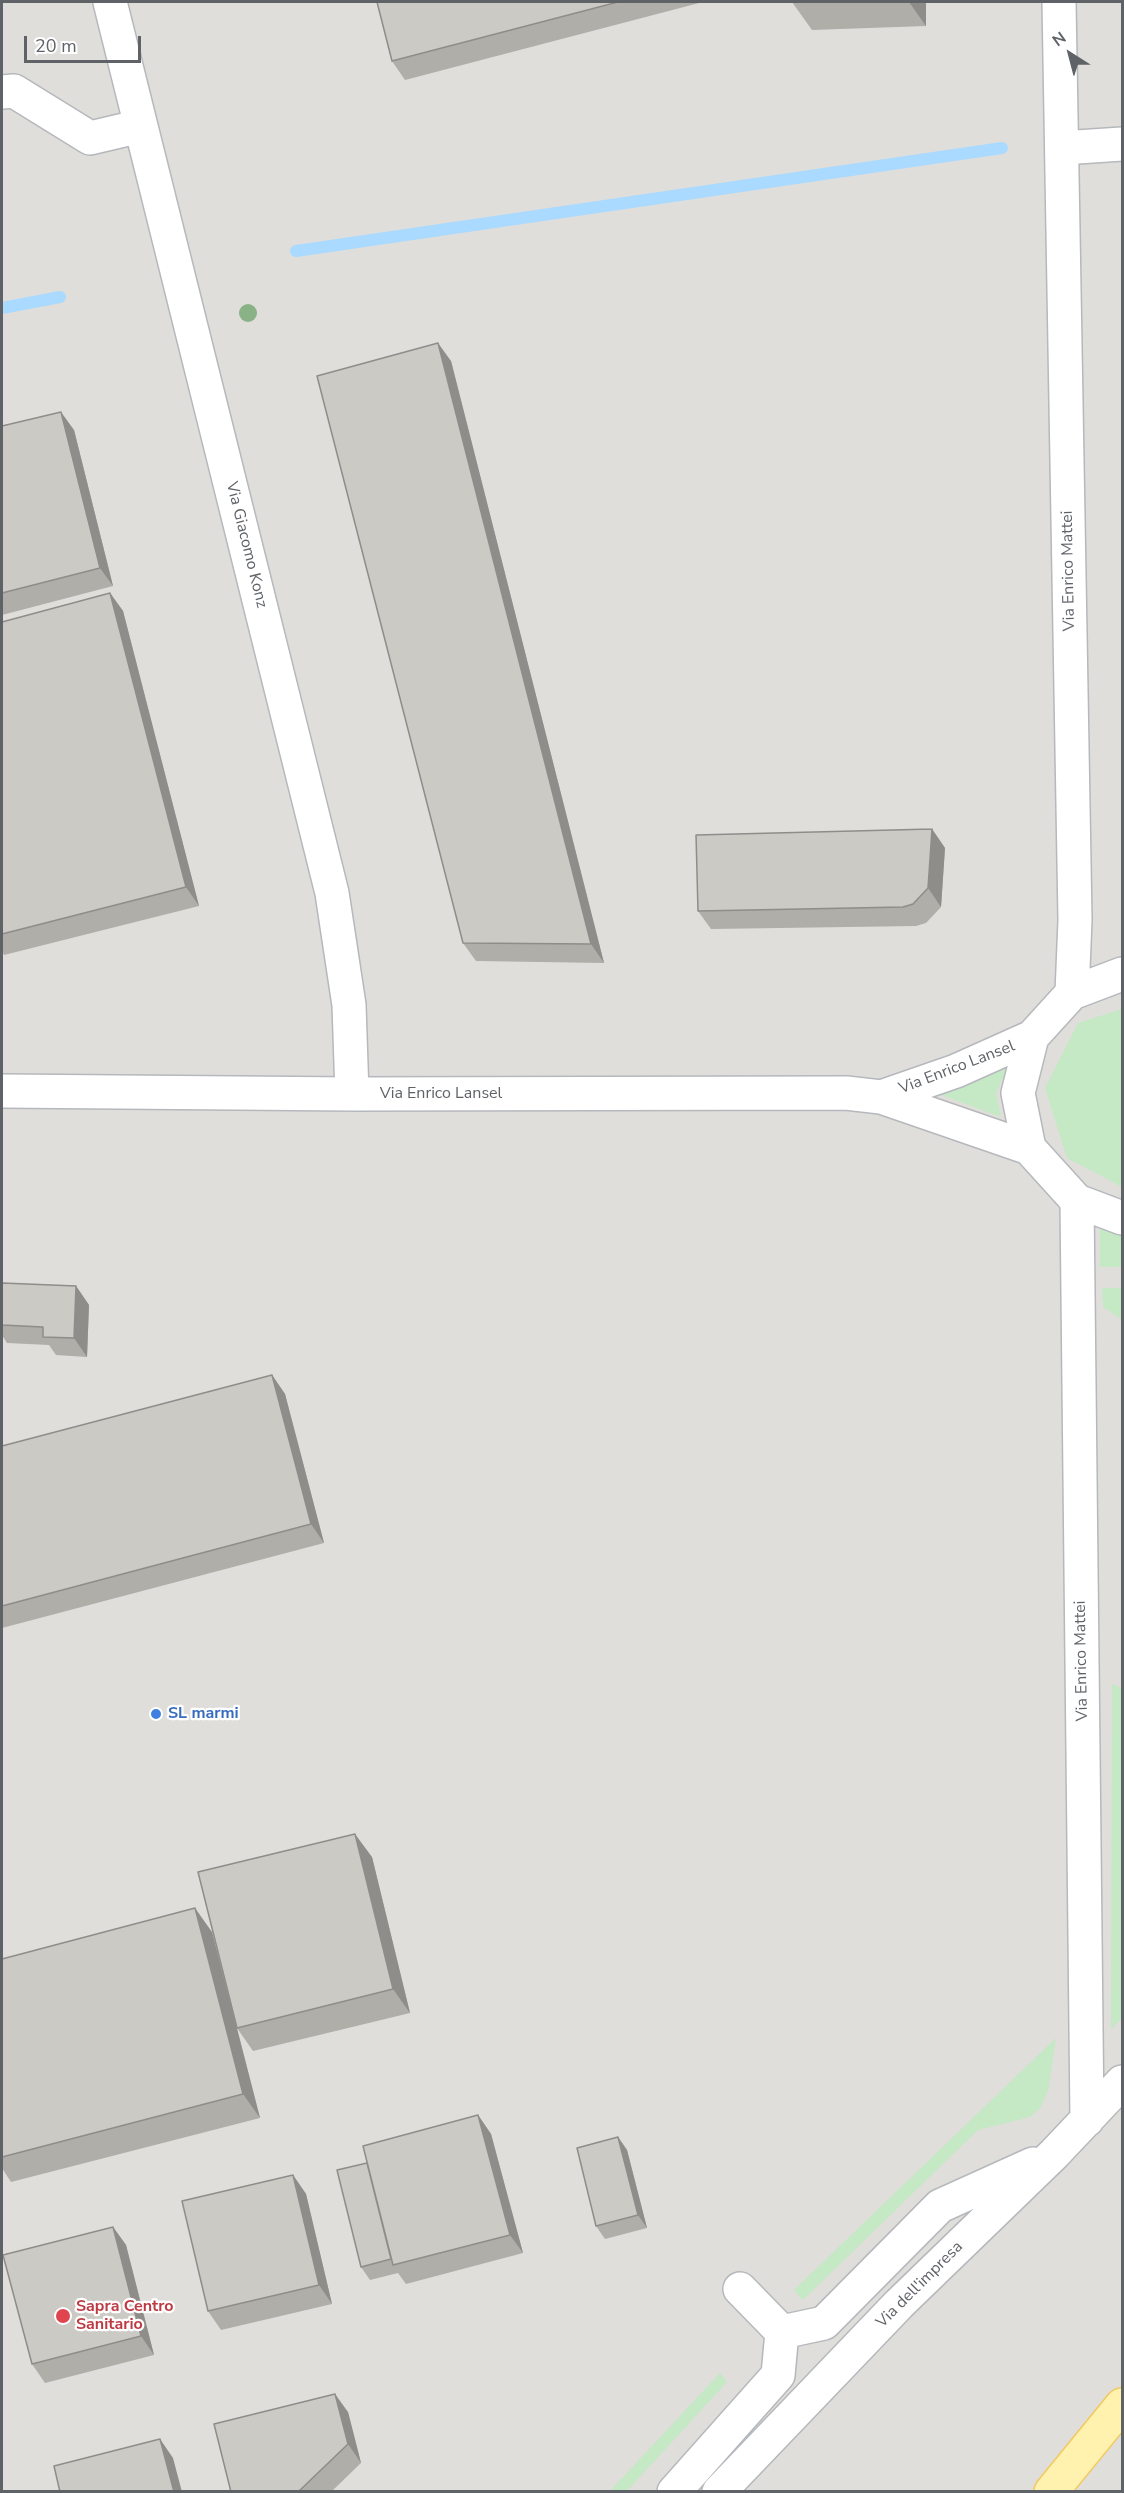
<!DOCTYPE html>
<html>
<head>
<meta charset="utf-8">
<style>
  body { margin:0 }
  #map { position:relative; width:1124px; height:2493px; overflow:hidden; background:#f1efe8; font-family:"Nunito Sans",sans-serif }
  canvas { display:block }
  .frame { position:absolute; inset:0; border:3px solid #5f6368; pointer-events:none }
  .north { position:absolute; left:1040px; top:24px; width:60px; height:60px; -webkit-text-stroke:4px #fff; paint-order:stroke; rotate:324deg; font-size:16px; font-weight:700; line-height:24px; text-align:center; color:#5f6368 }
  .north::after { content:''; display:block; margin:auto; width:21px; height:27px; background:#5f6368; clip-path:polygon(50% 0,100% 100%,50% 72%,0 100%) }
  .scale { position:absolute; left:24px; top:36px; width:117px; height:27px; box-sizing:border-box; border:3px solid #5f6368; border-top:0; padding-left:8px; font-size:18px; line-height:21px; white-space:nowrap; color:#5f6368; -webkit-text-stroke:4px #fff; paint-order:stroke }
</style>
</head>
<body>
<div id="map">
<canvas width="1124" height="2493"></canvas>
<div class="frame"></div>
<div class="north">N</div>
<div class="scale">20 m</div>
</div>
<script>
const ctx = document.querySelector('canvas').getContext('2d');
ctx.lineJoin = 'round';
function fillPath(path, color) {
  ctx.fillStyle = color;
  ctx.fill(path, 'evenodd');
}
function shape(rows) {
  const path = new Path2D();
  for (const r of rows) {
    path.moveTo(r[0], r[1]);
    for (let i = 2; i < r.length; i += 2) path.lineTo(r[i], r[i + 1]);
  }
  return path;
}
function strokePath(path, color, width, dash) {
  ctx.strokeStyle = color;
  ctx.lineWidth = width;
  ctx.lineCap = dash ? 'butt' : 'round';
  ctx.setLineDash(dash || []);
  ctx.stroke(path);
}
function label(font, color, halo, rows, align = 'center') {
  ctx.font = font + ' "Nunito Sans",sans-serif';
  ctx.lineWidth = 4.5;
  ctx.setLineDash([]);
  ctx.textBaseline = 'middle';
  ctx.strokeStyle = halo;
  ctx.fillStyle = color;
  for (const [text, x, y, turn = 0] of rows) {
    ctx.save();
    ctx.translate(x, y);
    ctx.rotate((+turn || 0) * Math.PI / 180);
    ctx.textAlign = isNaN(turn) ? turn : align;
    if (halo) ctx.strokeText(text, 0, 0);
    ctx.fillText(text, 0, 0);
    ctx.restore();
  }
}
const industrial = shape([
  [2,2,1122,2,1122,2491,2,2491]
]);
const green = shape([
  [1122,1009,1122,1187,1067,1158,1045,1088,1078,1023],
  [1009,1065,996,1093,1001,1117,938,1094],
  [1100,1228,1122,1233,1122,1267,1100,1267],
  [1102,1288,1122,1288,1122,1320,1103,1307],
  [1112,1684,1122,1688,1122,2018,1111,2030],
  [1056,2038,1048,2091,1040,2108,1030,2117,978,2130,803,2300,794,2290],
  [720,2373,727,2382,627,2491,610,2491]
]);
const stream = shape([
  [296,251,1002,148],
  [2,308,60,297]
]);
const minor = shape([
  [110,2,332,893,349,1005,352,1094],
  [1059,2,1075,920,1072,993],
  [2,92,14,91,90,138,141,126],
  [1062,148,1122,144],
  [1122,974,1072,993,1032,1037,1018,1093,1029,1148,1077,1201,1122,1218],
  [2,1091,352,1094,846,1093,881,1097,1029,1148],
  [881,1097,956,1071,1032,1037],
  [1077,1201,1087,2120],
  [740,2289,782,2332,824,2323,940,2206,1033,2164],
  [674,2492,778,2375,782,2332],
  [719,2492,899,2304,1054,2154,1122,2082]
]);
const major = shape([
  [1051,2492,1122,2405]
]);
const trees = [
  [248,313]
];
const wall = shape([
  [377,2,703,2,405,80,392,61],
  [792,2,926,2,926,26,812,30],
  [451,361,604,963,476,961,463,943],
  [2,426,74,430,113,586,2,615],
  [110,593,123,611,199,906,4,955,2,951,2,622],
  [932,829,945,848,941,907,926,923,916,926,711,929,698,911],
  [2,1283,76,1286,89,1305,87,1357,56,1355,49,1345,7,1343,2,1335],
  [272,1375,285,1394,324,1543,2,1628,2,1446],
  [372,1857,410,2013,253,2051,237,2028,260,2118,11,2182,2,2168,2,1959,212,1932,237,2028],
  [478,2115,491,2134,523,2253,406,2284,398,2273,370,2280,361,2267,367,2163],
  [618,2137,627,2150,647,2228,605,2239,596,2226],
  [293,2175,306,2194,332,2304,221,2330,208,2311],
  [113,2227,126,2245,154,2355,45,2383,32,2364],
  [348,2412,361,2463,331,2492,231,2492]
]);
const shadedWall = shape([
  [909,2,926,2,926,26],
  [438,343,451,361,604,963,591,944],
  [61,412,74,430,113,586,100,568],
  [110,593,123,611,199,906,186,887],
  [932,829,945,848,941,907,928,888],
  [76,1286,89,1305,87,1357,74,1338],
  [272,1375,285,1394,324,1543,311,1524],
  [355,1834,372,1857,410,2013,393,1989],
  [195,1908,212,1932,260,2118,243,2094],
  [478,2115,491,2134,523,2253,510,2235],
  [618,2137,627,2150,647,2228,638,2215],
  [293,2175,306,2194,332,2304,319,2285],
  [113,2227,126,2245,154,2355,141,2336],
  [335,2394,348,2412,361,2463,348,2444],
  [160,2439,173,2458,182,2492,174,2492]
]);
const building = shape([
  [377,2,618,2,392,61,377,2],
  [438,343,591,944,463,943,317,376,438,343],
  [61,412,100,568,2,593,2,426,61,412],
  [110,593,186,887,2,934,2,622,110,593],
  [932,829,928,888,913,904,903,907,698,911,696,835,932,829],
  [2,1283,76,1286,74,1338,43,1337,43,1327,2,1325,2,1283],
  [272,1375,311,1524,2,1606,2,1446,272,1375],
  [355,1834,393,1989,237,2028,198,1872,355,1834],
  [195,1908,243,2094,2,2157,2,1959,195,1908],
  [478,2115,510,2235,393,2265,363,2146,478,2115],
  [618,2137,638,2215,596,2226,577,2148,618,2137],
  [367,2163,391,2259,361,2267,337,2170,367,2163],
  [293,2175,319,2285,208,2311,182,2201,293,2175],
  [113,2227,141,2336,32,2364,3,2255,113,2227],
  [335,2394,348,2444,298,2492,231,2492,214,2424,335,2394],
  [160,2439,174,2492,60,2492,54,2466,160,2439]
]);
const markers = [
  [156,1714,6,"#3f7fe0"],
  [63,2316,8,"#e0444e"]
];
const streetNames = [
  ["Via Giacomo Konz",246,545,76],
  ["Via Enrico Mattei",1069,571,-91],
  ["Via Enrico Lansel",957,1068,-21],
  ["Via Enrico Lansel",441,1094],
  ["Via Enrico Mattei",1082,1661,-91],
  ["Via dell'impresa",920,2285,-45]
];
const shopNames = [
  ["SL marmi",168,1714]
];
const healthNames = [
  ["Sapra Centro",76,2307],
  ["Sanitario",76,2325]
];
fillPath(industrial, '#e0deda');
fillPath(green, '#c5e8c5');
strokePath(stream, '#aadaff', 12);
strokePath(minor, '#b5b8bc', 36);
strokePath(major, '#f2c960', 36);
strokePath(minor, '#fff', 33);
strokePath(major, '#fff2af', 33);
ctx.fillStyle = '#89b387';
for (const [x, y] of trees) {
  ctx.beginPath();
  ctx.arc(x, y, 9, 0, 2 * Math.PI);
  ctx.fill();
}
fillPath(wall, '#afaea9');
fillPath(shadedWall, '#8f8d8a');
fillPath(building, '#cccac5');
strokePath(building, '#8f8d8a', 1.5);
for (const [x, y, r, color] of markers) {
  const dot = new Path2D();
  dot.arc(x, y, r, 0, 2 * Math.PI);
  ctx.fillStyle = color;
  ctx.fill(dot);
  strokePath(dot, '#fff', 2);
}
label('16px', '#5f6368', '#fff', streetNames);
label('bold 16px', '#366cbe', '#fff', shopNames, 'left');
label('bold 16px', '#be3a42', '#fff', healthNames, 'left');
</script>
</body>
</html>
